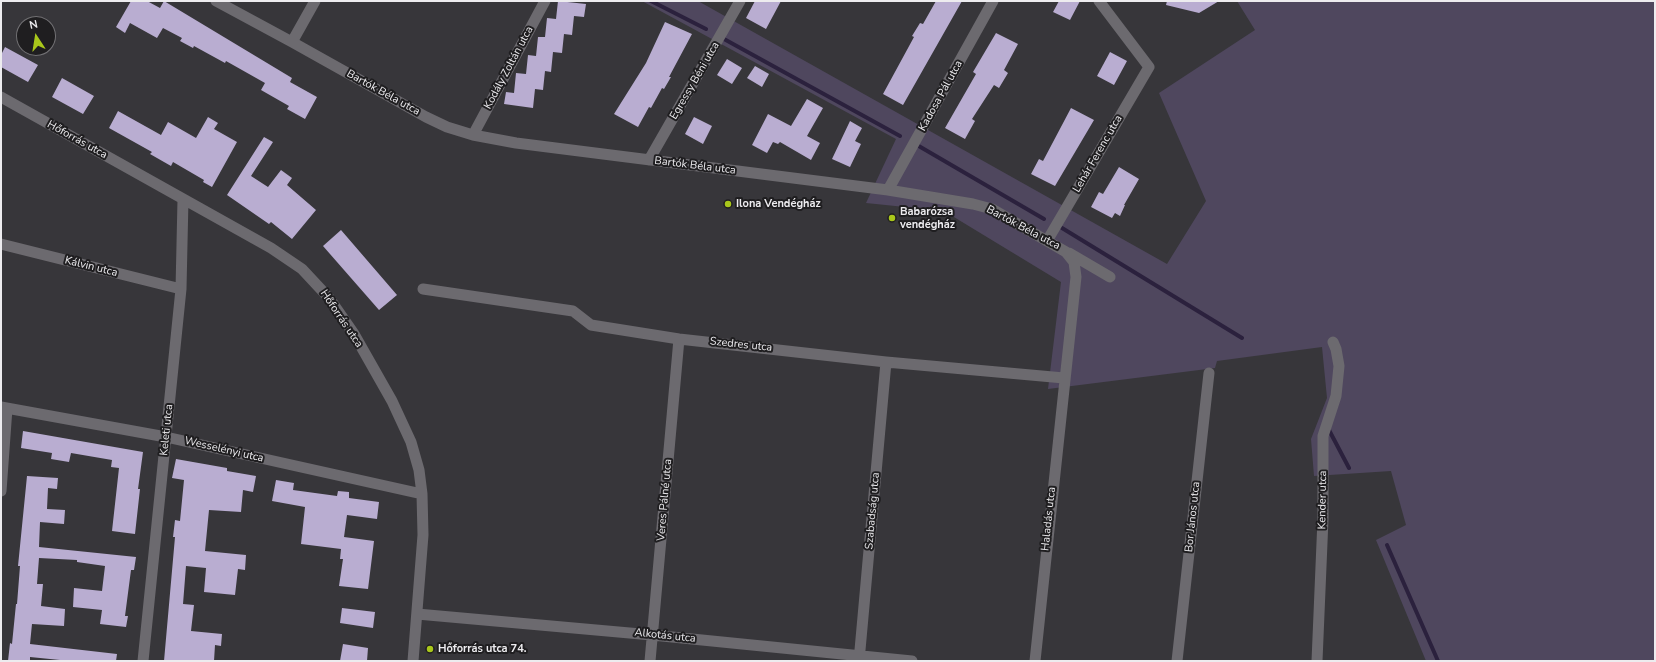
<!DOCTYPE html>
<html>
<head>
<meta charset="utf-8">
<style>
  body { margin:0 }
  #map { position:relative; width:1656px; height:662px; overflow:hidden; background:#37363a; font-family:"Nunito Sans",sans-serif }
  canvas { display:block }
  .frame { position:absolute; inset:0; border:2px solid #edecef; pointer-events:none }
  .north { position:absolute; left:16px; top:16px; width:40px; height:40px; box-sizing:border-box; background:#1f1e20; border:1px solid #717073; border-radius:50%; rotate:348deg; font-size:11px; font-weight:700; line-height:16px; text-align:center; color:#edecef }
  .north::after { content:''; display:block; margin:auto; width:14px; height:18px; background:#a9c71b; clip-path:polygon(50% 0,100% 100%,50% 72%,0 100%) }
</style>
</head>
<body>
<div id="map">
<canvas width="1656" height="662"></canvas>
<div class="frame"></div>
<div class="north">N</div>
</div>
<script>
const ctx = document.querySelector('canvas').getContext('2d');
ctx.lineJoin = 'round';
function fillPath(path, color) {
  ctx.fillStyle = color;
  ctx.fill(path, 'evenodd');
}
function shape(rows) {
  const path = new Path2D();
  for (const r of rows) {
    path.moveTo(r[0], r[1]);
    for (let i = 2; i < r.length; i += 2) path.lineTo(r[i], r[i + 1]);
  }
  return path;
}
function strokePath(path, color, width, dash) {
  ctx.strokeStyle = color;
  ctx.lineWidth = width;
  ctx.lineCap = dash ? 'butt' : 'round';
  ctx.setLineDash(dash || []);
  ctx.stroke(path);
}
function label(font, color, halo, rows, align = 'center') {
  ctx.font = font + ' "Nunito Sans",sans-serif';
  ctx.lineWidth = 4;
  ctx.setLineDash([]);
  ctx.textBaseline = 'middle';
  ctx.strokeStyle = halo;
  ctx.fillStyle = color;
  for (const [text, x, y, turn = 0] of rows) {
    ctx.save();
    ctx.translate(x, y);
    ctx.rotate((+turn || 0) * Math.PI / 180);
    ctx.textAlign = isNaN(turn) ? turn : align;
    if (halo) ctx.strokeText(text, 0, 0);
    ctx.fillText(text, 0, 0);
    ctx.restore();
  }
}
const green = shape([
  [642,1,698,1,1167,264,1206,201,1159,93,1255,30,1237,1,1655,1,1655,661,1426,661,1376,540,1406,525,1391,471,1314,476,1311,439,1327,398,1322,347,1217,361,1215,368,1048,389,1061,282,944,211,866,203,896,139]
]);
const stream = shape([
  [651,1,706,29],
  [724,39,900,136],
  [917,145,1044,219],
  [1062,228,1242,338],
  [1329,430,1349,468],
  [1387,545,1438,661]
]);
const building = shape([
  [131,1,147,1,160,8,164,1,292,78,290,82,317,97,305,119,287,109,289,106,261,90,265,83,226,61,225,63,194,46,193,48,180,41,182,38,163,28,157,38,130,23,125,33,116,27],
  [558,1,586,4,584,17,574,16,572,35,564,34,562,53,553,52,551,72,545,71,543,90,535,89,533,108,504,104,506,92,514,93,516,73,526,74,528,55,536,56,538,37,545,37,547,18,556,19],
  [755,1,781,1,766,29,746,18],
  [936,1,962,1,903,105,883,94,914,37,912,36,920,23,923,24],
  [1059,1,1080,1,1070,20,1053,12],
  [1167,1,1219,1,1199,13,1166,5],
  [665,22,692,34,669,77,671,77,664,89,662,88,651,108,649,107,638,127,614,114,646,63],
  [996,33,1018,44,1004,70,1008,73,999,88,994,85,972,119,975,121,965,139,945,128,976,74,973,72],
  [5,47,38,65,28,82,1,67,1,55],
  [1110,52,1127,61,1114,85,1097,76],
  [727,59,742,68,732,84,717,75],
  [755,66,769,74,762,87,747,78],
  [62,78,94,96,83,114,52,97],
  [807,99,823,108,807,136,820,143,811,160,780,142,778,144,773,142,767,153,752,145,768,114,791,126],
  [1071,108,1094,120,1055,186,1031,174,1039,159,1043,161],
  [118,111,161,135,168,122,196,138,208,117,218,123,214,129,237,142,212,187,203,182,204,180,173,162,171,166,150,154,152,152,109,128],
  [694,117,712,126,703,144,685,134],
  [850,121,862,128,855,141,861,144,850,167,832,159],
  [264,137,273,142,251,176,268,187,281,170,292,178,287,185,316,210,292,239,271,222,269,224,227,195],
  [1119,167,1139,179,1124,205,1125,205,1120,216,1115,213,1112,218,1091,207,1099,192,1103,194],
  [341,230,397,295,379,310,323,246],
  [23,431,143,452,138,489,140,489,135,534,112,531,119,468,111,467,112,460,71,453,69,462,51,459,52,453,21,448],
  [176,459,227,468,227,471,256,476,253,492,243,490,241,512,209,510,205,551,246,555,245,570,238,569,235,595,204,592,206,568,186,566,183,604,194,605,191,631,222,634,221,646,215,645,214,661,164,661,175,537,173,537,175,520,180,521,184,480,172,478],
  [27,476,58,478,57,489,48,488,47,509,65,510,64,524,40,522,39,547,136,557,134,570,131,570,125,616,128,616,126,627,100,624,102,610,73,607,74,588,102,591,105,566,77,562,77,560,39,558,37,584,43,584,41,606,65,609,64,626,32,624,30,644,117,654,116,661,70,661,30,657,30,661,8,661,10,643,12,644,16,604,17,604,20,566,18,566],
  [276,480,294,483,293,490,337,496,338,491,349,492,349,498,379,502,377,519,347,515,344,537,374,541,368,589,339,586,343,559,340,559,341,549,301,544,305,507,272,501],
  [342,608,375,612,373,628,340,623],
  [343,644,368,648,367,661,340,661]
]);
const minor = shape([
  [216,1,292,42,426,117,447,127,473,135,516,143,888,190,973,204,992,209,1066,252,1074,262,1076,277,1035,661],
  [292,42,315,1],
  [1,97,271,248,302,269,329,298,354,334,392,401,411,442,419,470,422,494,423,535,413,661],
  [473,135,545,1],
  [649,160,740,1],
  [888,190,993,1],
  [1047,241,1149,67,1099,1],
  [1,244,181,289],
  [1069,253,1110,277],
  [423,289,573,311,591,325,679,339,886,362,1064,378],
  [1,407,166,437,422,494],
  [1,491,7,408],
  [417,614,652,635,912,661],
  [143,661,181,289,183,199],
  [650,661,679,339],
  [859,661,886,362],
  [1177,661,1209,373],
  [1317,661,1323,519,1323,436,1336,396,1339,366,1336,349,1333,342]
]);
const markers = [
  [728,204,4,"#a9c71b"],
  [892,218,4,"#a9c71b"],
  [430,649,4,"#a9c71b"]
];
const streetNames = [
  ["Kodály Zoltán utca",509,68,-62],
  ["Egressy Béni utca",695,81,-60],
  ["Bartók Béla utca",383,93,29],
  ["Kadosa Pál utca",941,96,-61],
  ["Hőforrás utca",77,140,29],
  ["Lehár Ferenc utca",1098,154,-60],
  ["Bartók Béla utca",695,166,7],
  ["Bartók Béla utca",1023,228,28],
  ["Kálvin utca",91,267,14],
  ["Hőforrás utca",341,319,56],
  ["Szedres utca",741,345,6],
  ["Keleti utca",167,430,-84],
  ["Wesselényi utca",224,450,13],
  ["Veres Pálné utca",665,500,-85],
  ["Kender utca",1323,500,-89],
  ["Szabadság utca",873,511,-85],
  ["Bor János utca",1193,517,-84],
  ["Haladás utca",1049,519,-84],
  ["Alkotás utca",665,636,6]
];
const poiNames = [
  ["Ilona Vendégház",736,204],
  ["Babarózsa",900,212],
  ["vendégház",900,225],
  ["Hőforrás utca 74.",438,649]
];
fillPath(green, '#4f475e');
strokePath(stream, '#2b213d', 4);
fillPath(building, '#b9add1');
strokePath(minor, '#6c6a6f', 11);
for (const [x, y, r, color] of markers) {
  const dot = new Path2D();
  dot.arc(x, y, r, 0, 2 * Math.PI);
  ctx.fillStyle = color;
  ctx.fill(dot);
  strokePath(dot, '#1f1e20', 1.5);
}
label('11px', '#edecef', '#1f1e20', streetNames);
label('bold 11px', '#edecef', '#1f1e20', poiNames, 'left');
</script>
</body>
</html>
